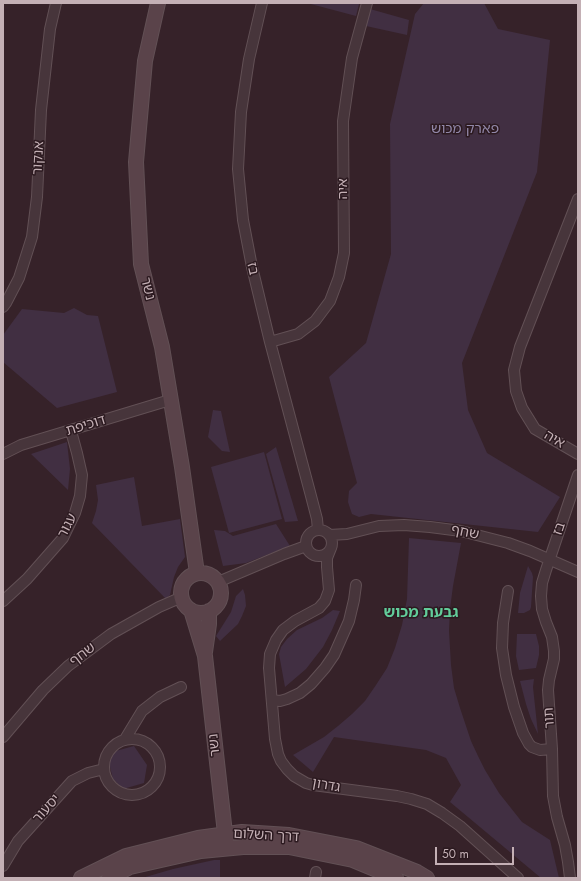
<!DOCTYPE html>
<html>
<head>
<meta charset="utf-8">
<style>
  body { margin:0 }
  #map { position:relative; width:581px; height:881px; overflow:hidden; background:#362229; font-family:Jost,sans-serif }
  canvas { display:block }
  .frame { position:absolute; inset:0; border:4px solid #c4b0b5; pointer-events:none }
  .scale { position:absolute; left:435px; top:847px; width:79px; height:18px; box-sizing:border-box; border:2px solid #c4b0b5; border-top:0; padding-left:5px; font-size:12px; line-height:14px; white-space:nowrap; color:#c4b0b5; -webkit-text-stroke:3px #2c1a20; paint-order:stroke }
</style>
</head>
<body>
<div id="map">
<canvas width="581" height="881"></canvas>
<div class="frame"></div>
<div class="scale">50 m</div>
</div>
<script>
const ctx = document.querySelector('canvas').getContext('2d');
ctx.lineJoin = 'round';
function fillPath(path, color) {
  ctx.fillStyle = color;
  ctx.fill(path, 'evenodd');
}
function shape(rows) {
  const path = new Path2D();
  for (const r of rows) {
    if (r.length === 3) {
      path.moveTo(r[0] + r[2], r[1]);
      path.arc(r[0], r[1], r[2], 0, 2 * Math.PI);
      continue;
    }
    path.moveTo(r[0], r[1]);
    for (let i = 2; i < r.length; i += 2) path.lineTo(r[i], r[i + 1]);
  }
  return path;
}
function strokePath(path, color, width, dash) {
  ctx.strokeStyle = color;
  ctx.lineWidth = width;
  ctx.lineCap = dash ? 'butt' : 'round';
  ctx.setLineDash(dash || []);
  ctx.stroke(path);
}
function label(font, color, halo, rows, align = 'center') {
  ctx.font = font + ' Jost,"Noto Sans Hebrew",sans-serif';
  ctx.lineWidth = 3;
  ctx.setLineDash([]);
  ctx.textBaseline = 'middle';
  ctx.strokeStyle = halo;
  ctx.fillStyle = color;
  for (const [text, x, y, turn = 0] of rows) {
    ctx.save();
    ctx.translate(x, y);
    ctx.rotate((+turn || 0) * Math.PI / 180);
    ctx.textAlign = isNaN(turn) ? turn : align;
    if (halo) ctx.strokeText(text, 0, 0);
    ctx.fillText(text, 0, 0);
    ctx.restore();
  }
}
const green = shape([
  [307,3,356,3,359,4,356,16],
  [424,3,484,3,498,29,550,40,537,172,462,363,468,410,487,453,560,497,538,532,371,514,359,517,352,514,348,502,349,491,357,483,329,377,366,343,391,254,390,124,415,14],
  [370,9,409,20,407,35,366,26],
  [74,308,87,315,98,316,117,392,57,408,3,362,3,335,22,309,64,313],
  [213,410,221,411,230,452,222,451,208,437],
  [67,442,70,469,68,490,31,454],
  [276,447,298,521,285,522,266,454],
  [264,452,282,519,229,533,211,467],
  [134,477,142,526,180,519,185,557,178,567,174,577,170,595,166,599,92,523,96,511,98,500,96,485],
  [276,524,290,546,246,563,223,566,214,530,225,531,233,536],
  [409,538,461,543,453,586,450,609,449,631,451,665,454,688,460,708,471,741,478,756,485,770,499,793,522,822,550,840,559,878,541,878,450,802,461,785,446,758,426,750,334,737,313,772,293,755,324,737,338,726,352,714,365,701,376,685,387,668,395,648,402,625,407,599],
  [528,566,532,573,533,577,531,607,530,610,524,613,518,613,520,593],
  [243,589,245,595,246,606,242,616,238,624,220,641,216,636,231,612,236,596],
  [333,610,340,611,332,630,323,647,306,669,285,687,279,654,281,647,287,639,297,630,322,618],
  [517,634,536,634,539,646,539,655,536,668,519,670,516,656],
  [534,679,533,687,538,734,531,719,526,704,520,681],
  [134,746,147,765,144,783,123,789,113,779,109,763,112,752],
  [214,860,220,860,220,878,142,878,173,869]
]);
const street = shape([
  [262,3,249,59,241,112,238,169,243,220,252,267,270,342,311,496,317,519,318,530],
  [578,199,520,347,514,370,516,391,522,408,535,429,578,454],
  [3,307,6,303,19,278,32,237,37,197,41,110,50,29,56,3],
  [270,342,298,334,315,321,330,301,339,277,344,253,343,121,352,58,367,3],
  [3,454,21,445,170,400],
  [319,543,13],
  [329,535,347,534,379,526,404,525,430,527,461,531,508,543,530,551,578,572],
  [331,548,327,558,327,567,329,590,325,601,319,608,295,621,283,630,276,640,270,654,269,668,275,739,278,754,281,761,287,769,294,776,306,783,313,785,397,796,411,799,427,804,442,813,460,826,518,878],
  [218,582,284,554,306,546],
  [508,591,503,623,502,648,506,675,514,707,523,733,529,744,532,747,540,750,552,749],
  [3,601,27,579,63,538,75,513,80,496,82,475,77,453,71,431],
  [272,700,280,701,287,699,300,693,311,684,325,668,334,655,349,621,354,600,356,585],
  [3,737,43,690,68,666,111,634,159,607,182,597],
  [132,767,28],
  [125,739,142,711,160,697,181,687],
  [3,866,18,841,72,781,88,773,104,769],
  [315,878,316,872],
  [570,878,568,862,565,845,557,817,553,796,552,749,548,690,549,680,554,659,554,651,552,637,546,622,542,609,541,596,542,583,546,570,578,475]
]);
const secondary = shape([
  [158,3,145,61,136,162,141,264,162,347,182,467,197,573],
  [201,593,20],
  [191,610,205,656,226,842],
  [205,652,209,624,209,611],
  [81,878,126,856,198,838,242,832,289,835,356,848,417,872,427,878],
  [109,878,130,867,201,851,243,847,289,847,353,860,396,878]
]);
const parkNames = [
  ["פארק מכוש",465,130]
];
const streetNames = [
  ["אנקור",39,158,-87],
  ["איה",344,189,-90],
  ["בז",252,269,77],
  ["נשר",147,289,76],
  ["דוכיפת",86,426,-17],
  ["איה",554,440,31],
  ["עגור",68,526,-63],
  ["בז",560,529,-71],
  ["שחף",465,533,11],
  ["שחף",83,655,-37],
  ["תור",550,718,-94],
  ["נשר",215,745,-96],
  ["גדרון",326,786,10],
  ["יסעור",47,809,-48],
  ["דרך השלום",266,836,3]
];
const neighbourhoodNames = [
  ["גבעת מכוש",421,613]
];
fillPath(green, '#412f42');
strokePath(street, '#625055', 12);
strokePath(secondary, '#625055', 16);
strokePath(street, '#47353b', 10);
strokePath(secondary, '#5a434a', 14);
label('14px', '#9187a8', '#2c1a20', parkNames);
label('14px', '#c4b0b5', '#2c1a20', streetNames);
label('bold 15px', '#62cc9a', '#2c1a20', neighbourhoodNames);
</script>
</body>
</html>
